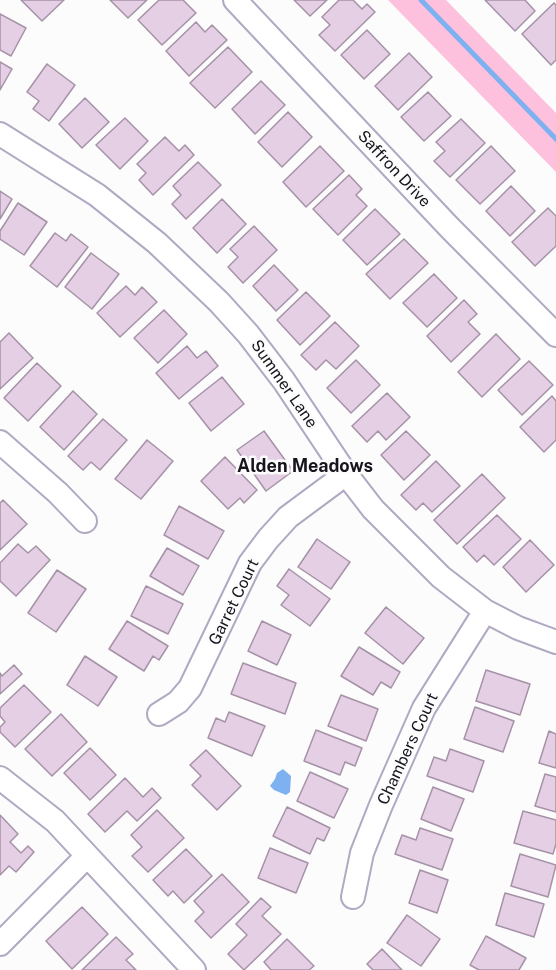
<!DOCTYPE html>
<html>
<head>
<meta charset="utf-8">
<style>
  body { margin:0 }
  canvas { display:block; background:#fcfcfc }
</style>
</head>
<body>
<canvas width="556" height="970"></canvas>
<script>
const ctx = document.querySelector('canvas').getContext('2d');
ctx.lineJoin = 'round';
function fillPath(path, color) {
  ctx.fillStyle = color;
  ctx.fill(path, 'evenodd');
}
function shape(rows) {
  const path = new Path2D();
  for (const r of rows) {
    path.moveTo(r[0], r[1]);
    for (let i = 2; i < r.length; i += 2) path.lineTo(r[i], r[i + 1]);
  }
  return path;
}
function strokePath(path, color, width, dash) {
  ctx.strokeStyle = color;
  ctx.lineWidth = width;
  ctx.lineCap = dash ? 'butt' : 'round';
  ctx.setLineDash(dash || []);
  ctx.stroke(path);
}
function label(font, color, halo, rows, align = 'center') {
  ctx.font = font + ' "Public Sans",sans-serif';
  ctx.lineWidth = 5;
  ctx.setLineDash([]);
  ctx.textBaseline = 'middle';
  ctx.strokeStyle = halo;
  ctx.fillStyle = color;
  for (const [text, x, y, turn = 0] of rows) {
    ctx.save();
    ctx.translate(x, y);
    ctx.rotate((+turn || 0) * Math.PI / 180);
    ctx.textAlign = isNaN(turn) ? turn : align;
    if (halo) ctx.strokeText(text, 0, 0);
    ctx.fillText(text, 0, 0);
    ctx.restore();
  }
}
const green = shape([
  [388,0,446,0,556,113,556,172]
]);
const water = shape([
  [283,769,291,776,290,792,286,795,274,790,270,786,275,779,277,773]
]);
const stream = shape([
  [421,0,556,139]
]);
const building = shape([
  [21,0,64,0,42,21,21,0],
  [110,0,147,0,128,18,110,0],
  [159,0,183,0,196,13,162,45,138,20,159,0],
  [294,0,327,0,310,16,294,0],
  [339,0,353,0,362,9,367,4,375,12,335,51,319,35,330,25,322,17,339,0],
  [485,0,525,0,535,11,515,31,485,0],
  [554,3,556,5,556,60,551,65,522,34,554,3],
  [0,14,26,28,11,56,0,50,0,14],
  [196,22,205,32,212,25,227,40,189,76,166,51,196,22],
  [367,30,390,54,364,79,341,55,367,30],
  [228,47,252,72,215,108,190,83,228,47],
  [409,53,432,77,398,110,375,86,409,53],
  [0,62,12,69,0,90,0,62],
  [47,64,75,85,49,121,33,109,39,101,27,92,47,64],
  [261,81,285,105,255,134,232,109,261,81],
  [428,92,451,116,424,141,401,117,428,92],
  [85,98,109,122,82,148,59,124,85,98],
  [288,112,312,137,282,167,258,142,288,112],
  [125,118,148,141,120,169,96,145,125,118],
  [461,119,485,143,450,177,434,161,445,151,436,142,461,119],
  [165,137,179,151,185,145,194,155,153,195,139,180,146,173,137,164,165,137],
  [320,146,344,171,306,207,283,182,320,146],
  [491,146,515,171,480,204,456,180,491,146],
  [198,162,221,185,186,219,172,204,181,195,173,186,198,162],
  [349,175,362,189,356,195,367,206,338,235,313,209,349,175],
  [511,186,535,211,510,236,486,211,511,186],
  [0,191,12,199,0,219,0,191],
  [222,199,246,224,217,253,193,228,222,199],
  [18,203,47,222,24,255,0,239,0,231,18,203],
  [548,208,556,216,556,246,535,266,512,242,548,208],
  [375,209,400,234,367,265,343,240,375,209],
  [254,226,277,250,243,283,228,267,238,257,230,249,254,226],
  [55,233,66,241,71,234,88,247,57,287,30,266,55,233],
  [404,239,428,263,390,299,366,274,404,239],
  [91,253,119,274,92,309,65,287,91,253],
  [274,265,298,290,276,311,253,286,274,265],
  [434,274,457,298,427,327,403,303,434,274],
  [126,286,135,295,142,287,157,302,120,337,97,313,126,286],
  [306,292,330,316,300,345,277,320,306,292],
  [464,300,477,314,468,322,480,334,451,362,427,336,464,300],
  [164,310,187,334,158,363,134,338,164,310],
  [335,322,359,346,336,369,326,360,316,370,301,355,335,322],
  [9,333,33,358,0,389,0,342,9,333],
  [496,334,520,359,482,397,458,372,496,334],
  [187,346,197,358,206,351,218,366,179,399,156,373,187,346],
  [356,360,380,385,351,413,327,388,356,360],
  [529,361,553,385,522,415,498,390,529,361],
  [37,363,61,386,28,421,4,398,37,363],
  [222,377,244,404,211,431,189,403,222,377],
  [73,391,97,414,64,450,40,427,73,391],
  [387,393,410,417,386,440,378,431,367,442,352,426,387,393],
  [552,396,556,401,556,440,544,452,520,427,552,396],
  [103,419,127,440,100,470,91,462,83,470,68,456,103,419],
  [264,431,293,471,266,491,237,450,264,431],
  [406,431,430,455,404,480,381,455,406,431],
  [147,440,173,461,141,499,115,479,147,440],
  [225,457,257,490,244,503,240,498,228,509,201,481,225,457],
  [436,461,460,486,432,512,423,503,416,510,401,495,436,461],
  [482,474,505,498,457,544,434,520,482,474],
  [3,500,27,524,0,550,0,503,3,500],
  [179,506,224,531,208,559,164,535,179,506],
  [497,515,521,539,494,565,484,555,477,562,463,547,497,515],
  [317,539,350,562,331,589,298,567,317,539],
  [530,540,554,565,526,592,503,567,530,540],
  [18,544,28,553,36,546,50,560,16,596,0,581,0,563,18,544],
  [167,548,199,566,183,595,150,576,167,548],
  [289,569,330,599,310,626,281,605,289,595,277,586,289,569],
  [57,570,86,589,56,632,28,613,57,570],
  [146,586,183,604,168,634,131,616,146,586],
  [386,607,424,638,403,664,365,633,386,607],
  [127,621,168,646,159,660,153,656,144,671,109,649,127,621],
  [262,621,291,635,277,665,248,651,262,621],
  [359,647,400,672,391,688,381,682,373,695,341,676,359,647],
  [85,656,117,677,98,706,67,685,85,656],
  [243,663,296,683,285,714,231,694,243,663],
  [14,665,22,674,0,694,0,673,2,676,14,665],
  [486,670,530,684,520,715,476,701,486,670],
  [24,685,51,712,15,747,0,732,0,727,5,722,0,716,0,708,24,685],
  [341,695,378,709,366,741,328,726,341,695],
  [475,707,514,721,503,752,464,739,475,707],
  [229,712,265,726,252,756,208,738,216,718,225,722,229,712],
  [61,714,87,742,52,776,25,749,61,714],
  [316,730,362,748,355,766,345,762,340,775,304,761,316,730],
  [549,731,556,734,556,768,539,763,549,731],
  [90,748,116,775,90,800,64,773,90,748],
  [450,749,484,761,473,792,427,776,434,757,446,761,450,749],
  [206,750,241,786,217,810,192,785,201,776,190,765,206,750],
  [310,772,348,789,334,818,297,801,310,772],
  [545,774,556,777,556,812,535,806,545,774],
  [125,778,143,797,152,788,161,798,137,821,127,811,105,832,88,814,125,778],
  [433,787,464,799,451,831,421,819,433,787],
  [287,807,330,828,324,841,317,838,310,854,273,836,287,807],
  [157,810,184,838,148,872,132,856,142,847,131,835,157,810],
  [523,811,556,820,556,844,553,854,514,843,523,811],
  [0,815,18,834,10,842,21,853,28,846,34,852,16,872,9,866,0,875,0,815],
  [420,828,453,839,442,870,395,854,402,835,416,840,420,828],
  [270,848,308,863,296,893,258,878,270,848],
  [186,849,212,876,184,903,173,891,168,896,153,880,186,849],
  [520,854,556,865,548,897,511,886,520,854],
  [420,870,448,880,437,913,409,903,420,870],
  [222,874,249,902,211,938,195,921,204,912,194,901,222,874],
  [505,893,544,904,534,937,496,925,505,893],
  [261,898,271,907,262,916,281,934,244,970,228,954,247,935,236,924,261,898],
  [82,907,108,934,72,969,46,941,82,907],
  [407,915,440,939,421,966,387,943,407,915],
  [486,936,526,958,519,970,479,970,470,965,486,936],
  [116,937,133,954,126,960,136,970,82,970,116,937],
  [287,939,314,966,309,970,271,970,264,962,287,939],
  [382,949,402,970,373,970,367,964,382,949]
]);
const minor = shape([
  [235,0,449,227,556,335],
  [0,134,97,195,157,243,219,302,248,334,284,381,346,474,373,509,441,577,485,611,518,628,556,642],
  [0,442,58,493,85,521],
  [159,714,178,702,190,688,250,563,268,539,288,517,346,474],
  [0,778,55,821,194,970],
  [353,897,362,853,381,805,424,708,485,611],
  [0,944,87,856]
]);
const streetNames = [
  ["Saffron Drive",394,169,47],
  ["Summer Lane",284,384,55],
  ["Garret Court",234,602,-64],
  ["Chambers Court",408,749,-65]
];
const neighbourhoodNames = [
  ["Alden Meadows",305,466]
];
fillPath(green, '#fdc0dd');
fillPath(water, '#7db1f0');
strokePath(stream, '#7db1f0', 5);
fillPath(building, '#e4cfe5');
strokePath(building, '#a692a7', 1.5);
strokePath(minor, '#b1a8c2', 26);
strokePath(minor, '#fff', 22);
label('16px', '#17141d', '#fcfcfc', streetNames);
label('bold 18px', '#17141d', '#fcfcfc', neighbourhoodNames);
</script>
</body>
</html>
